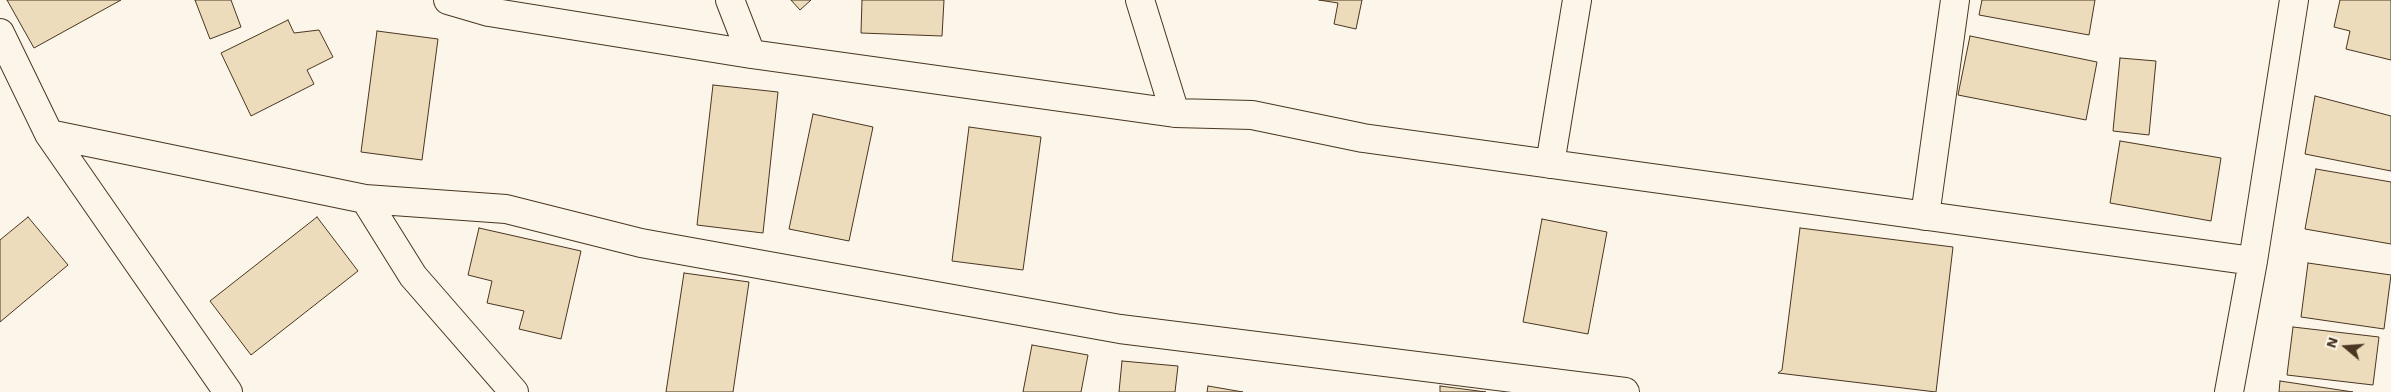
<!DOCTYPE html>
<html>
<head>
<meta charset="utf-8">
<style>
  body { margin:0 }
  #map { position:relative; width:2391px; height:392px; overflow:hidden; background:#fbf6e9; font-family:"Work Sans",sans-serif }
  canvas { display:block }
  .north { position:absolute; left:2321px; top:322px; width:50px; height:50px; -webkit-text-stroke:4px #fbf6e9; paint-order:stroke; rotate:288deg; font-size:14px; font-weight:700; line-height:20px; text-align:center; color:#4a3520 }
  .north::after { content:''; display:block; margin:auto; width:18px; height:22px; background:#4a3520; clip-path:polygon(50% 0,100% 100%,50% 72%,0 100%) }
</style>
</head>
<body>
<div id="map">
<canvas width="2391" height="392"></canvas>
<div class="north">N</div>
</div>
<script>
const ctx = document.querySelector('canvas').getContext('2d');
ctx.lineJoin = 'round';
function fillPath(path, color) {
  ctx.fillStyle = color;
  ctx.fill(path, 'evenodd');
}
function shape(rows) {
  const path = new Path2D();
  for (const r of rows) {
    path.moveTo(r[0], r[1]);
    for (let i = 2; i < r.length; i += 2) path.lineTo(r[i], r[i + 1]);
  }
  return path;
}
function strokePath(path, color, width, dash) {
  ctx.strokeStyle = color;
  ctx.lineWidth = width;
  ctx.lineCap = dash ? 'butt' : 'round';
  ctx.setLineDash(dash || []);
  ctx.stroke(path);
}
const building = shape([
  [7,0,121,0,34,48,7,0],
  [195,0,231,0,241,27,210,39,195,0],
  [791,0,811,0,800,10,791,0],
  [862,0,944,0,942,36,861,33,862,0],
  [1319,0,1362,0,1356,29,1334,24,1338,3,1319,0],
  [1982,0,2095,0,2089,35,1979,15,1982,0],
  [2340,0,2391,0,2391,60,2346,49,2350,31,2334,27,2340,0],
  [288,20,294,33,319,30,333,57,307,70,314,84,251,116,221,53,288,20],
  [377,31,438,39,422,160,361,152,377,31],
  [1970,36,2097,62,2086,120,1958,95,1970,36],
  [2120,58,2156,61,2149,135,2113,131,2120,58],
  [713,85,778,92,763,233,697,225,713,85],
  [2315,96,2391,116,2391,171,2305,154,2315,96],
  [813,114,873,127,849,241,789,229,813,114],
  [969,127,1041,137,1023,270,952,261,969,127],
  [2120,141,2221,158,2211,221,2110,203,2120,141],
  [2316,169,2391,182,2391,244,2305,229,2316,169],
  [28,217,68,265,0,322,0,240,28,217],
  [317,217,358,271,251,355,210,301,317,217],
  [1542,219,1607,232,1588,334,1523,322,1542,219],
  [479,228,581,251,561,339,519,329,524,311,487,303,492,281,468,275,479,228],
  [1800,228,1953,247,1936,392,1778,373,1782,370,1800,228],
  [2308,263,2391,275,2384,329,2301,317,2308,263],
  [684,273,749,282,733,392,666,392,684,273],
  [2293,327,2379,337,2373,385,2287,375,2293,327],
  [1032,345,1088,355,1081,392,1023,392,1032,345],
  [1122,361,1178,366,1175,392,1119,392,1122,361],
  [2280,381,2353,392,2279,392,2280,381],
  [1208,386,1243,392,1207,392,1208,386],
  [1440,386,1486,392,1440,392,1440,386]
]);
const minor = shape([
  [448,0,489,12,751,54],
  [730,0,751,54,1175,113,1252,115,1363,138,2253,261],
  [1140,0,1175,113],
  [0,33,49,134,228,392],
  [49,134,365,199,506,209,641,243,1120,329,1625,392],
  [1550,164,1577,0],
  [365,199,413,276,514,392],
  [1925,216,1955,0],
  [2229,392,2253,261,2294,0]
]);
fillPath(building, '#ecdcbc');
strokePath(building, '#4a3520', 1);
strokePath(minor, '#4a3520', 30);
strokePath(minor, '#fbf6e9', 28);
</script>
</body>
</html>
